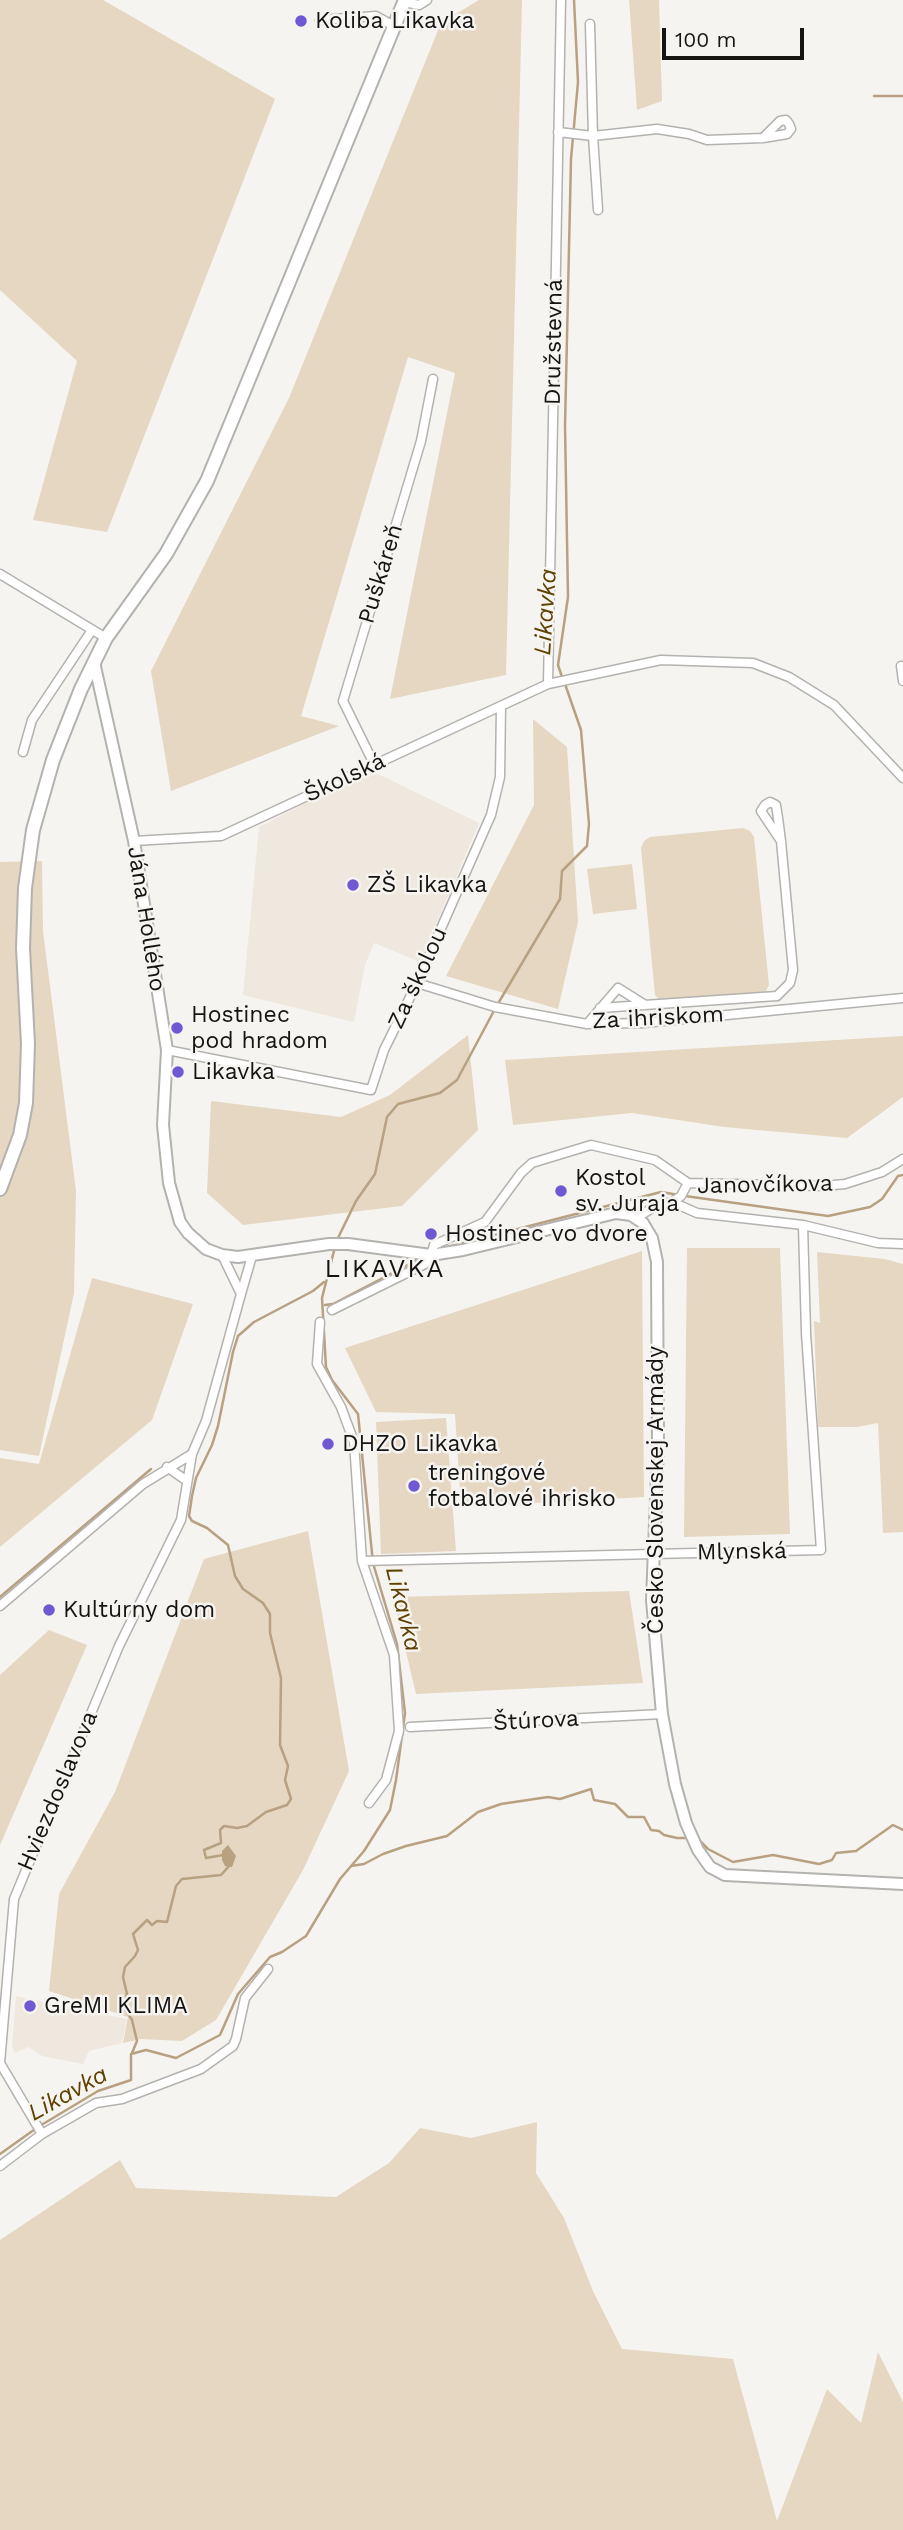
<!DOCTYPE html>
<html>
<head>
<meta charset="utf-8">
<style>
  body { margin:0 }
  #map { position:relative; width:903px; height:2530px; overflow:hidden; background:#f6f4f0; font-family:"Work Sans",sans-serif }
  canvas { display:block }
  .scale { position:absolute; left:662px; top:28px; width:142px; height:32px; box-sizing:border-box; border:4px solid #151413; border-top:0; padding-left:9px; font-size:21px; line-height:24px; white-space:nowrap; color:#151413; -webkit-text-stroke:5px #f6f4f0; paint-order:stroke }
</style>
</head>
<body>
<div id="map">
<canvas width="903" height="2530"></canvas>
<div class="scale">100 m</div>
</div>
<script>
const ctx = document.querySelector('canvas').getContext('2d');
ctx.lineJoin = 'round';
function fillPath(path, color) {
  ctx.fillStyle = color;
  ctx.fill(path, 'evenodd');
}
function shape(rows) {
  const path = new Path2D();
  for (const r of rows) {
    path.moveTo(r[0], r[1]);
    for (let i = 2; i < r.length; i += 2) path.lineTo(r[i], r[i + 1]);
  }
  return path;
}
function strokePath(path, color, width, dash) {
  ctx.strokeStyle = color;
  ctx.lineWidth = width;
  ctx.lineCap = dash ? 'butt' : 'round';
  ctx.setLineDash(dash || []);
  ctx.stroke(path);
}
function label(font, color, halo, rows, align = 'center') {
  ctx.font = font + ' "Work Sans",sans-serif';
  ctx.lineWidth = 5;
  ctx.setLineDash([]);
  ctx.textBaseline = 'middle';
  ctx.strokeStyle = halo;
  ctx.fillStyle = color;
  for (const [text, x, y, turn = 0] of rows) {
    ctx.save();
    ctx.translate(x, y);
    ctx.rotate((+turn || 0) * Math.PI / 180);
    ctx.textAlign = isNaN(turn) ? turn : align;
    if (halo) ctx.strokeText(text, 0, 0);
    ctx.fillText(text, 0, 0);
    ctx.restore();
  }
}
const built = shape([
  [376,773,479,823,420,962,374,943,365,965,354,1022,243,995,259,827,352,779],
  [16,1996,127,2019,122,2043,89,2051,83,2064,42,2056,29,2047,14,2053,12,2046]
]);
const green = shape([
  [0,0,103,0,275,99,107,532,33,520,77,361,0,290],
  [479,0,522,0,506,675,390,699,455,373,408,357,301,716,339,726,171,791,151,671,289,398,441,23],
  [629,0,659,0,662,101,637,110],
  [533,719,567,747,578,922,558,1009,446,976,534,805],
  [743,828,750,831,754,837,769,985,766,991,760,996,660,1001,655,995,641,848,644,841,650,837],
  [42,861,43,931,76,1191,74,1293,39,1456,0,1450,0,862],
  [632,864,637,909,593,914,587,869],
  [468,1035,478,1130,402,1206,243,1225,207,1193,211,1101,341,1117,390,1095],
  [903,1036,903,1097,847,1138,724,1127,632,1113,513,1125,505,1060],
  [687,1248,780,1248,790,1534,684,1537],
  [642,1251,644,1497,461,1507,455,1414,376,1412,345,1348],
  [817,1252,885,1259,903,1264,903,1532,883,1533,878,1423,857,1427,818,1427,814,1321,820,1323],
  [92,1278,193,1304,152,1420,0,1547,0,1458,39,1464],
  [446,1418,456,1551,381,1554,376,1422],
  [308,1531,349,1771,303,1870,216,2020,182,2041,141,2039,123,2043,128,2017,49,1991,59,1894,115,1792,204,1559],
  [629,1591,643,1683,416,1694,393,1597],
  [49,1630,87,1645,0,1845,0,1675],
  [537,2122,536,2173,564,2218,593,2291,622,2349,733,2359,777,2521,827,2389,861,2423,878,2352,903,2402,903,2530,0,2530,0,2240,120,2160,136,2188,336,2197,389,2163,420,2128,471,2138]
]);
const water = shape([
  [228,1845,236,1856,232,1867,225,1866,222,1860,222,1851]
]);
const stream = shape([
  [874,96,903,96],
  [562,677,558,665,568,597,565,426,571,159,578,82,574,0],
  [685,1196,828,1216,870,1207,882,1199,898,1176,903,1175],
  [337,1240,356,1201,375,1174,387,1117,398,1104,440,1093,457,1080,496,1007,560,899,562,871,587,846,589,824,581,730,565,684],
  [444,1248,661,1192,679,1195],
  [325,1305,333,1304,419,1259],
  [0,1597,151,1469],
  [698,1839,708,1849,733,1862,773,1855,819,1864,832,1860,836,1853,856,1851,893,1825,903,1830],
  [223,1855,206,1858,204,1850,221,1843,220,1830,224,1826,237,1828,247,1826,266,1812,287,1805,291,1799,285,1780,288,1766,280,1745,281,1678,270,1633,270,1614,263,1603,243,1589,235,1576,228,1545,207,1528,192,1521,189,1516,192,1496,196,1478,212,1445,218,1426,233,1352,238,1336,254,1322,313,1291,324,1282],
  [351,1866,364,1864,383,1854,406,1846,447,1836,478,1812,501,1804,548,1797,560,1799,591,1789,594,1800,615,1804,628,1817,644,1817,651,1830,659,1831,664,1835,677,1838,688,1838],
  [132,2053,137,2041,132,2020,123,2006,127,1994,123,1977,125,1967,135,1956,138,1950,133,1934,147,1920,152,1925,157,1921,167,1922,176,1886,182,1879,221,1875,230,1865],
  [0,2154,38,2127,98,2091,131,2080,131,2054,146,2050,176,2058,220,2035,238,1994,270,1957,282,1952,306,1936,340,1879,364,1851,390,1810,396,1780,405,1713,397,1644,373,1563,358,1414,332,1380,326,1367,322,1298,335,1247]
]);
const street = shape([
  [404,2,419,5,427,0],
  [320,20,376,16,394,26],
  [558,132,593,136,590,24],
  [598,210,593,136,657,129,689,134,707,140,763,138,787,134,791,129,789,124,786,120,780,121,763,138],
  [0,574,106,638],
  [901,666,903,681],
  [548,684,561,0],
  [23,752,32,720,92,630],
  [374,764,343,701,421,441,433,379],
  [134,841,221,836,548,684,661,660,753,663,789,677,834,705,903,778],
  [417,983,495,1007,587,1024,644,1023,903,998],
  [600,1008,777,996,790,983,793,970,781,841,778,818,776,805,770,802,765,805,761,811,781,841],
  [587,1024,618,988,645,1005],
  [167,1050,371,1090,384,1050,417,983,491,815,500,777,501,706],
  [637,1218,655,1206,672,1202,681,1196,688,1183,823,1186,845,1184,882,1172,903,1159],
  [803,1225,878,1243,903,1244],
  [241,1294,252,1256],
  [332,1310,425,1264,431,1255,434,1245,485,1222,521,1173,532,1163,591,1145,655,1160,688,1183],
  [320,1322,317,1364,341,1407,354,1442,362,1561],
  [167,1467,187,1481],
  [0,1606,143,1484,192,1454],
  [410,1727,662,1714],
  [369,1803,386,1780,399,1731,394,1655,362,1561,821,1550,806,1333,803,1225,697,1213,672,1202],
  [42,2134,0,2063,14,1899,119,1646,181,1520,192,1454,206,1421,241,1294,222,1255],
  [0,2166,42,2134,96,2103,122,2099,201,2069,233,2046,236,2039,245,1998,268,1969]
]);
const secondary = shape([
  [94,662,134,841,167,1050,163,1125,169,1183,180,1222,188,1233,206,1249,222,1255,238,1257,329,1244,348,1244,431,1255,463,1250,616,1213,631,1215,643,1223,652,1238,657,1262,658,1447,652,1600,662,1714,675,1784,686,1823,698,1850,710,1867,725,1875,903,1884]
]);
const primary = shape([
  [0,1189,20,1135,26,1103,28,1044,23,948,25,888,33,830,53,760,81,689,106,638,166,554,207,481,405,0]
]);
const markers = [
  [301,21,7,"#6f58d2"],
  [353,885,7,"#6f58d2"],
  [177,1028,7,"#6f58d2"],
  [178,1072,7,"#6f58d2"],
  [561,1191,7,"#6f58d2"],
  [431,1234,7,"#6f58d2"],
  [328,1444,7,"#6f58d2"],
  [414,1486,7,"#6f58d2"],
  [49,1610,7,"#6f58d2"],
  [30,2006,7,"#6f58d2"]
];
const poiNames = [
  ["Koliba Likavka",315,21],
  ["ZŠ Likavka",367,885],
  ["Hostinec",191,1015],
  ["pod hradom",191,1041],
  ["Likavka",192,1072],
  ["Kostol",575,1178],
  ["sv. Juraja",575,1204],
  ["Hostinec vo dvore",445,1234],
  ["DHZO Likavka",342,1444],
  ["treningové",428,1473],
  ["fotbalové ihrisko",428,1499],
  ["Kultúrny dom",63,1610],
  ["GreMI KLIMA",44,2006]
];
const streetNames = [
  ["Družstevná",554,342,-89],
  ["Puškáreň",381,574,-73],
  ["Školská",345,778,-25],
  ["Jána Hollého",146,919,81],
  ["Za školou",418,978,-65],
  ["Za ihriskom",658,1018,-3],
  ["Janovčíkova",765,1185,-1],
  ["Česko Slovenskej Armády",656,1490,-90],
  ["Mlynská",742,1552,-1],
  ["Štúrova",536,1721,-3],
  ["Hviezdoslavova",58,1791,-67]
];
const waterNames = [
  ["Likavka",546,612,-86],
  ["Likavka",403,1609,76],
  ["Likavka",68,2094,-29]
];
const quarterNames = [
  ["LIKAVKA",385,1269]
];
fillPath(built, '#eee8de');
fillPath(green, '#e5d7c2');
fillPath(water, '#b7a181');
strokePath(stream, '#b7a181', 2.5);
strokePath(street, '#b4b2af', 11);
strokePath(secondary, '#b4b2af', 14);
strokePath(primary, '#b4b2af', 16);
strokePath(street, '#fff', 8);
strokePath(secondary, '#fff', 10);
strokePath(primary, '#fff', 12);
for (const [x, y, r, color] of markers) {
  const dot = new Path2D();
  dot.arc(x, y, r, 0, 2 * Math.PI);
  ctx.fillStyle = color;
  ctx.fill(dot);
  strokePath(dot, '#f6f4f0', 2.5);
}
label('23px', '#151413', '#f6f4f0', poiNames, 'left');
label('23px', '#151413', '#f6f4f0', streetNames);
label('italic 24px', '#5e4001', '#f6f4f0', waterNames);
ctx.letterSpacing = '2px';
label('26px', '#151413', '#f6f4f0', quarterNames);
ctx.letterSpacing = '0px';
</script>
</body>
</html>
